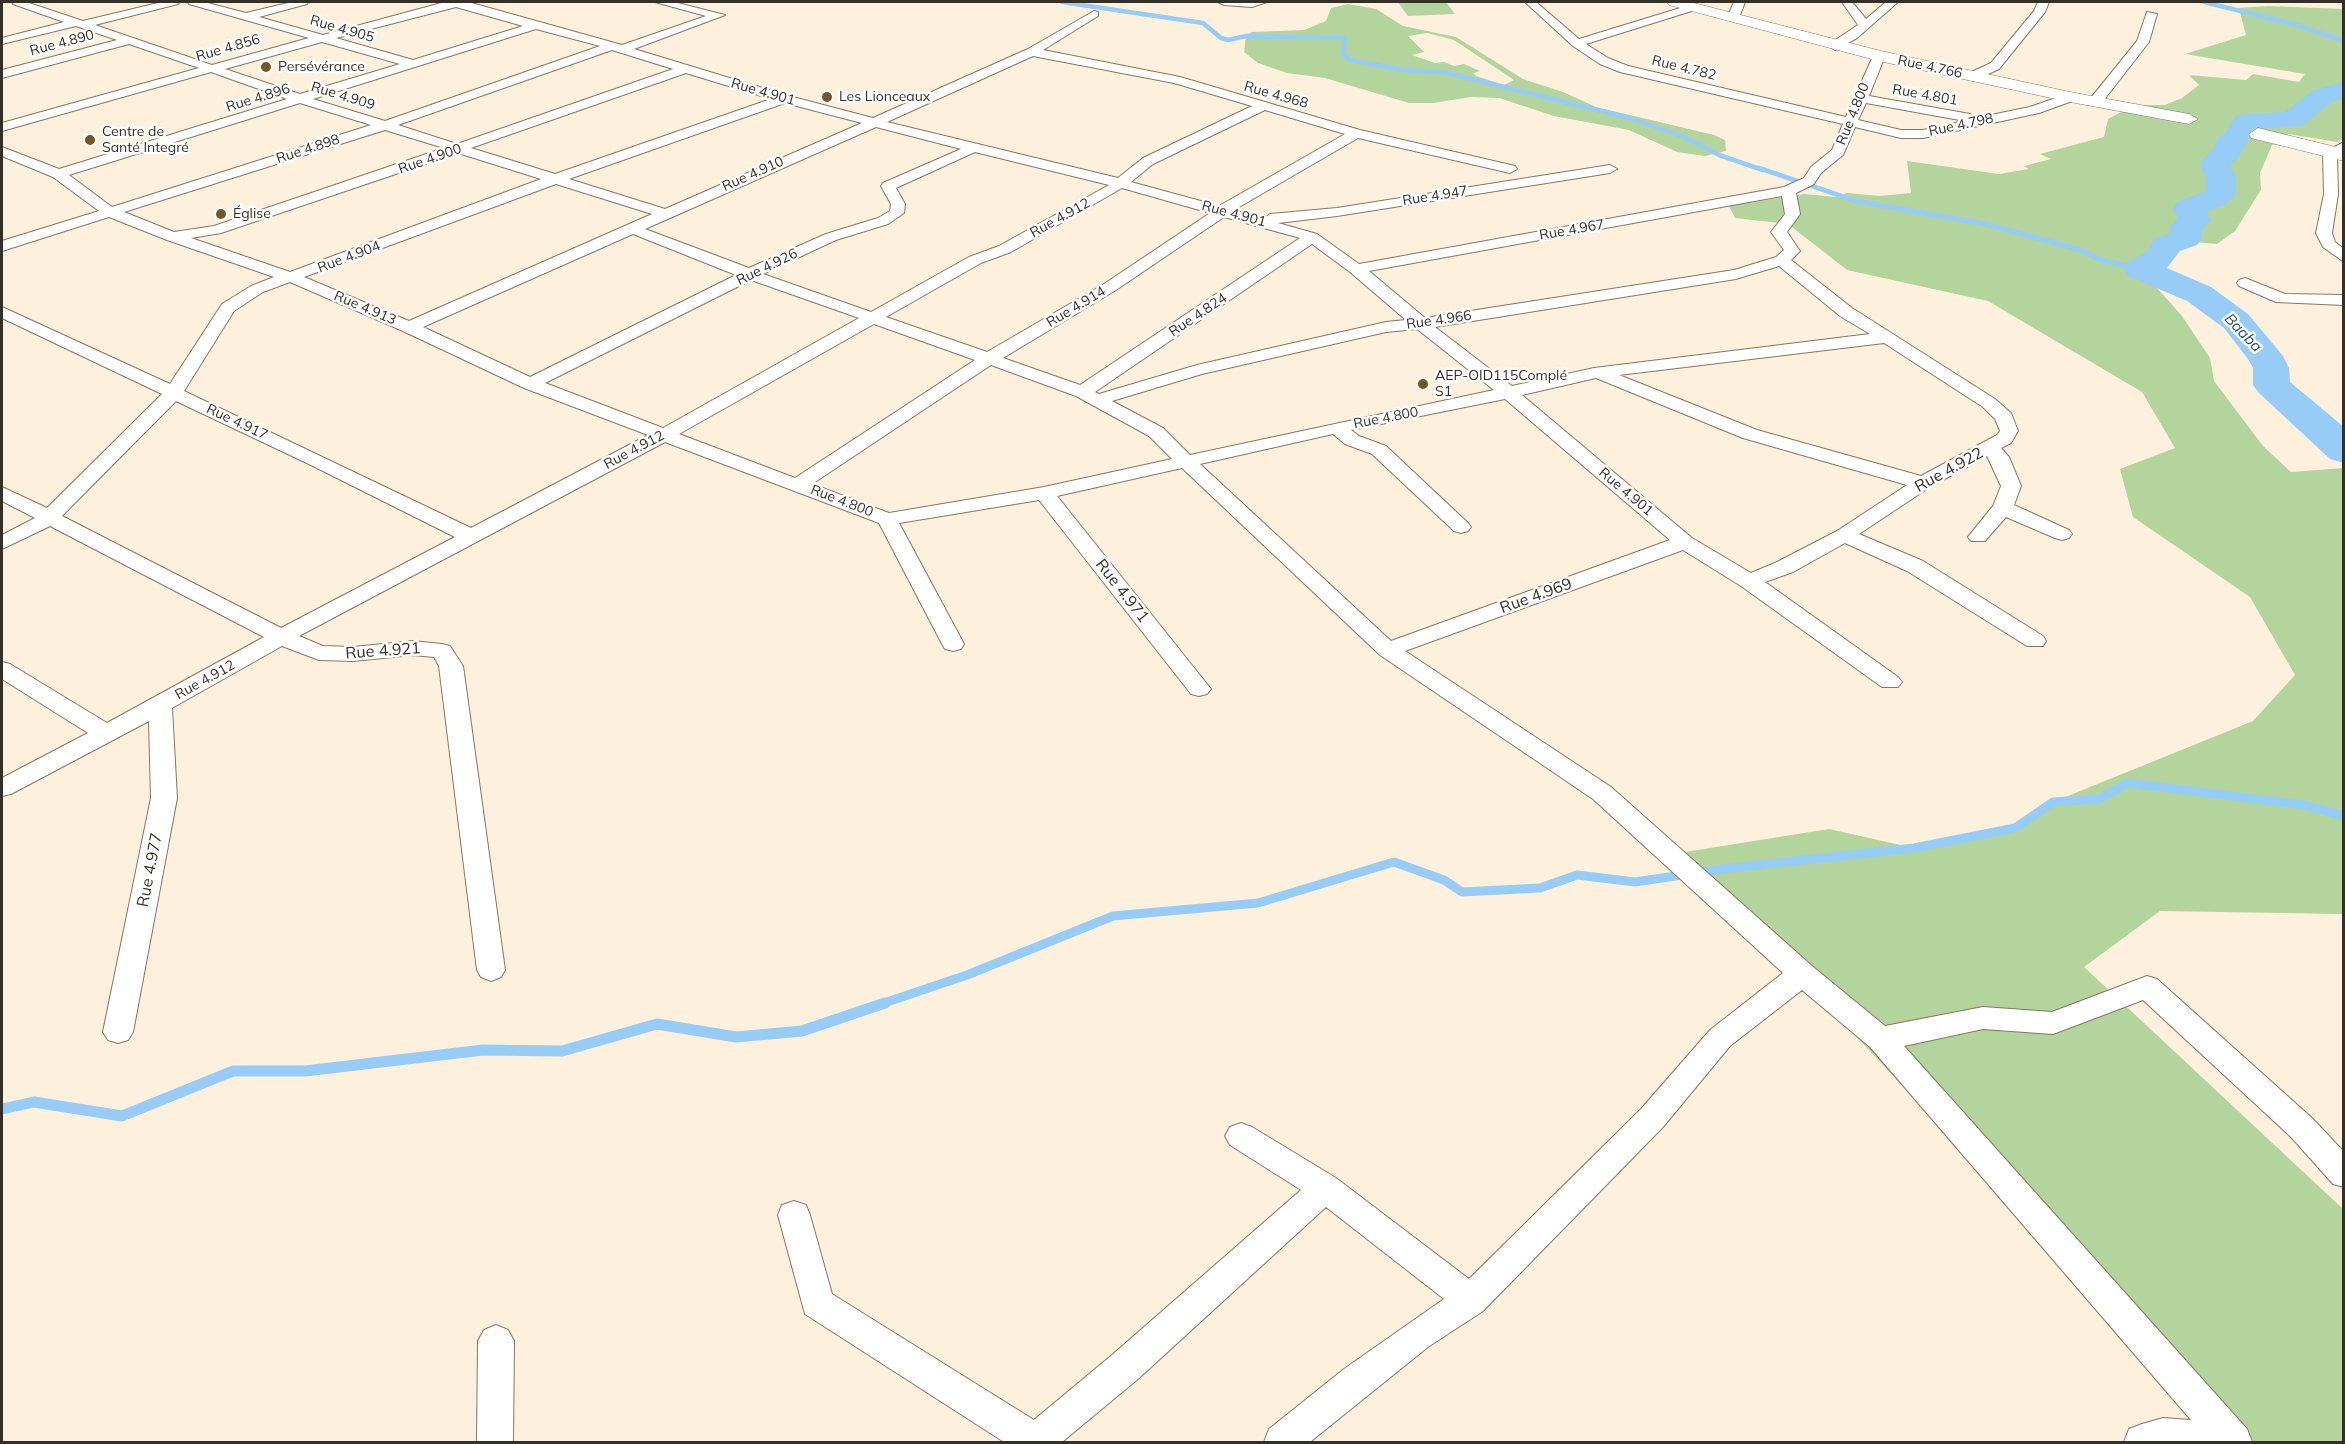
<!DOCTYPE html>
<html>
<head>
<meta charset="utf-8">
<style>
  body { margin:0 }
  #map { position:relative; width:2345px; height:1444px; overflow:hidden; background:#fdf1de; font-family:Mulish,sans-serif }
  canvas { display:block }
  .frame { position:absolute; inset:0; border:3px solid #353027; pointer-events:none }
</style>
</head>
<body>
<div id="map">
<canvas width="2345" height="1444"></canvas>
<div class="frame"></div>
</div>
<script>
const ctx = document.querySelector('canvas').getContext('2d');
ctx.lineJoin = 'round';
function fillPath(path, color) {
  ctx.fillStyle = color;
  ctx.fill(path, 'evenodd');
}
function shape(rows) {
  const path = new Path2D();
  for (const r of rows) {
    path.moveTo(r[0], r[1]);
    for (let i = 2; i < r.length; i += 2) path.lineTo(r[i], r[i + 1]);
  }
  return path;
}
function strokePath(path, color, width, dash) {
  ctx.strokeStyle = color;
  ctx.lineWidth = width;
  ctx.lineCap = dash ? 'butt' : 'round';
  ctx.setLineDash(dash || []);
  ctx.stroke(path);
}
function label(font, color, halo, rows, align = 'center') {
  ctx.font = font + ' Mulish,sans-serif';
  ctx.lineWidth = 5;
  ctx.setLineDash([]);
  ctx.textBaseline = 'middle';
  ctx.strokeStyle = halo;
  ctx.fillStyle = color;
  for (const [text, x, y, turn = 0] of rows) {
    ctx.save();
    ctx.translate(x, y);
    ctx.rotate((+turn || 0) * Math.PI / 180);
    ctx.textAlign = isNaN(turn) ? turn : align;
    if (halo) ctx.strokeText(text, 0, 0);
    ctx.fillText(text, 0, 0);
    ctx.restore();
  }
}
const green = shape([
  [1398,2,1446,2,1455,14,1408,16],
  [1348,4,1376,9,1403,26,1456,37,1523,79,1563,92,1596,107,1714,135,1725,140,1726,151,1705,156,1677,152,1629,130,1554,116,1499,98,1471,97,1433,103,1409,103,1325,78,1287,73,1258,63,1244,52,1246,36,1252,32,1304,30,1326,21,1331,8],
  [1427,33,1454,40,1514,80,1504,85,1476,76,1473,73,1480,71,1464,64,1454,66,1444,62,1435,63,1412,55,1424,52,1408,36],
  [2269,6,2343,9,2343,139,2337,142,2288,134,2288,143,2272,145,2260,173,2261,190,2235,231,2217,244,2182,241,2169,244,2165,246,2163,255,2155,262,2140,269,2182,316,2210,358,2214,381,2263,446,2291,472,2343,468,2343,914,2160,911,2084,967,2343,1209,2343,1442,2252,1442,2231,1439,1800,976,1666,855,1829,829,1914,848,2015,828,2053,802,2253,721,2295,675,2250,597,2133,517,2120,469,2175,448,2142,392,1988,301,1847,270,1788,224,1735,218,1729,206,1804,194,1835,197,1847,193,1880,196,1911,193,1907,161,1999,174,2029,169,2024,166,2051,159,2040,154,2104,137,2108,119,2135,105,2165,105,2182,98,2199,85,2189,75,2246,80,2253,74,2299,82,2305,74,2185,54,2246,35,2240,12,2236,8]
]);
const streamFar3 = shape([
  [1062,2,1203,23,1221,38,1228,40,1246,36,1345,38,1343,54,1350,60,1403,70,1443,72,1630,118,1684,137,1719,155,1763,170],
  [2204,2,2297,25,2344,41]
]);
const streamFar2 = shape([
  [1759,168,1856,201,1985,224,2080,250,2101,260,2140,269]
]);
const streamFar1 = shape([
  [881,1004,967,975,1113,916,1258,903,1394,862,1444,880,1462,892,1540,888,1577,875,1635,882,1723,869,1914,848,2015,828,2053,802,2099,799,2128,783,2304,805,2344,816]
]);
const stream = shape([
  [2,1109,34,1102,122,1116,233,1071,305,1071,483,1050,562,1051,657,1024,736,1037,802,1031,885,1003]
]);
const river = shape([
  [2344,82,2344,98,2332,102,2302,126,2256,129,2237,159,2230,164,2236,179,2236,194,2225,205,2206,212,2211,220,2202,230,2202,238,2197,245,2180,251,2167,268,2211,287,2248,314,2283,356,2289,368,2290,382,2344,427,2344,463,2330,459,2259,393,2253,385,2253,368,2248,359,2224,328,2187,301,2128,276,2124,269,2128,262,2148,251,2154,239,2170,233,2170,227,2178,218,2173,208,2177,202,2206,191,2206,179,2200,162,2213,150,2218,137,2224,135,2237,115,2285,112,2314,90,2344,82]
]);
const street = shape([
  [12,2,26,2,83,21,162,2,179,2,178,4,95,25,212,65,309,38,189,4,188,2,204,2,246,13,292,2,308,2,307,4,259,17,323,35,445,2,468,2,622,45,706,16,655,2,674,2,725,15,634,49,789,96,873,118,1028,49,1094,11,1098,12,1098,16,1043,50,1180,77,1360,130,1515,166,1517,169,1510,173,1358,138,1234,210,1263,219,1270,214,1337,208,1610,165,1617,169,1610,173,1337,216,1278,223,1317,234,1359,264,1784,187,1804,178,1811,167,1832,150,1843,124,1620,72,1600,64,1573,46,1525,2,1536,2,1579,39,1690,5,1698,5,1698,9,1586,44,1608,58,1628,66,1846,117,1873,56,1879,52,1885,56,1869,96,1970,114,1976,118,2030,107,2070,93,2075,94,2075,100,2039,113,1923,138,1901,138,1855,127,1843,155,1821,173,1814,184,1796,193,1800,214,1787,232,1800,251,1791,260,1852,308,1995,399,2011,413,2018,431,2011,443,2001,448,2009,457,2021,486,2014,505,2069,530,2072,534,2069,538,2062,540,2055,538,2006,517,1985,541,1971,541,1968,537,1993,506,2001,486,1987,456,1930,487,1859,534,1923,561,2043,636,2046,641,2043,646,2027,646,1907,571,1845,543,1793,572,1765,582,1898,677,1902,682,1898,687,1882,687,1741,586,1683,550,1405,651,1611,787,1812,966,1885,1026,1983,1007,2052,1012,2147,976,2157,979,2313,1119,2344,1152,2344,1187,2333,1184,2291,1137,2143,1000,2053,1034,1983,1029,1904,1046,2247,1429,2252,1442,2124,1442,2129,1429,2142,1424,2163,1418,2191,1420,1870,1047,1802,990,1730,1046,1663,1127,1483,1311,1428,1347,1310,1442,1264,1442,1269,1429,1344,1369,1444,1299,1326,1207,1138,1379,1062,1442,1004,1442,805,1314,778,1215,782,1205,794,1201,806,1205,810,1215,832,1294,1034,1420,1112,1355,1301,1190,1230,1145,1225,1136,1230,1127,1241,1123,1252,1127,1336,1178,1469,1279,1641,1109,1710,1030,1783,973,1593,799,1380,655,1182,468,1057,496,1207,684,1211,689,1207,694,1199,696,1191,694,1039,500,899,523,964,644,961,649,953,651,945,649,942,644,879,523,665,442,299,636,323,646,353,647,413,641,442,644,450,646,463,666,505,970,501,977,491,981,481,977,477,970,439,666,434,657,413,655,353,661,319,660,282,646,172,708,177,798,133,1032,128,1040,118,1043,108,1040,103,1032,151,798,149,721,11,794,2,796,2,778,88,733,2,679,2,662,10,664,107,723,264,637,50,526,2,549,2,535,35,518,2,501,2,487,47,508,162,394,2,318,2,307,170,384,222,304,251,286,274,277,167,240,109,217,2,251,2,241,99,211,53,177,2,156,2,147,59,169,287,99,211,72,2,131,2,123,199,68,129,44,2,78,2,70,117,40,76,26,2,44,2,38,64,22,13,4,12,2],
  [456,7,523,26,413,60,336,38,456,7],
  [536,29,600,46,385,121,313,99,536,29],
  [322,42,400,64,300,94,225,69,322,42],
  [612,50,673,69,457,144,398,125,612,50],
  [1033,56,1174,83,1252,106,1143,158,1118,178,887,122,1033,56],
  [686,73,771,99,555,174,471,148,686,73],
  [300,103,371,125,112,207,69,175,300,103],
  [785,103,862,123,665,209,569,179,785,103],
  [1866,103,1965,121,1923,130,1901,130,1858,120,1866,103],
  [1265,110,1345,134,1219,206,1131,182,1153,164,1265,110],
  [876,127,961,149,883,183,881,186,891,204,890,211,878,218,826,234,749,268,645,229,876,127],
  [385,130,444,148,214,226,174,232,124,212,385,130],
  [975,152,1109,185,999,246,969,257,871,312,763,274,836,240,888,224,904,213,905,204,896,188,975,152],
  [458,153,541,179,290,272,191,238,221,233,458,153],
  [556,184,652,214,409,321,304,277,556,184],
  [1122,188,1210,213,1104,284,987,352,886,317,981,263,1011,252,1122,188],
  [1782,196,1785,214,1771,232,1784,250,1776,257,1734,270,1425,318,1369,271,1782,196],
  [1224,217,1300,238,1080,385,1003,358,1116,290,1224,217],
  [633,234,736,275,530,377,423,327,633,234],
  [1312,244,1350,272,1406,320,1386,322,1197,365,1099,394,1095,392,1312,244],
  [1779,266,1840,316,1870,334,1594,368,1512,386,1435,327,1736,279,1779,266],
  [751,280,859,318,663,428,545,383,751,280],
  [290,282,403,331,524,388,648,435,471,528,184,391,234,311,263,292,290,282],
  [874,324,975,360,795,478,679,434,874,324],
  [1417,329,1494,390,1190,455,1163,428,1112,401,1202,374,1386,332,1417,329],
  [1884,343,1983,407,1995,419,2000,431,1997,435,1921,476,1757,430,1619,375,1884,343],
  [991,365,1076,396,1149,436,1172,459,1044,487,889,513,812,484,991,365],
  [1596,378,1743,438,1907,485,1837,531,1777,562,1751,573,1692,538,1522,395,1596,378],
  [1505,399,1670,540,1391,641,1200,464,1333,434,1345,444,1372,454,1454,531,1461,533,1468,531,1471,527,1468,523,1386,446,1359,436,1351,430,1505,399],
  [176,401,313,466,455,537,281,628,62,516,176,401],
  [1218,2,1267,2,1252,7,1224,5,1218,2],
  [1734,2,1745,2,1739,18,1733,21,1727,18,1734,2],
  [1842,2,1852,2,1866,19,1886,2,1898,2,1857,38,1835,50,1829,46,1831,43,1858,25,1842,2],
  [2038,2,2049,2,2045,12,1999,69,1977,79,1969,79,1969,73,1991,63,2034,11,2038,2],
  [2147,12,2157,14,2149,42,2100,105,2090,105,2090,99,2137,41,2147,12],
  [2344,142,2344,152,2337,155,2338,194,2332,233,2335,242,2344,249,2344,262,2323,247,2316,233,2324,194,2323,153,2344,142],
  [2245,278,2285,294,2344,295,2344,305,2276,302,2239,286,2237,283,2239,280,2245,278],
  [496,1325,508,1330,514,1341,513,1442,477,1442,478,1341,484,1330,496,1325]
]);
const secondary = shape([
  [1667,2,1690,2,1881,51,2070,92,2189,114,2198,119,2189,124,2070,102,1879,61,1669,5,1667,2],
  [2258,128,2344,149,2344,161,2251,138,2249,134,2258,128]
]);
const markers = [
  [266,67,6,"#73572a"],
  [827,97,6,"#73572a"],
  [90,140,6,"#73572a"],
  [221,214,6,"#73572a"],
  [1423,384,6,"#73572a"]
];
const farStreetnames = [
  ["Rue 4.905",342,29,16],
  ["Rue 4.890",62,43,-15],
  ["Rue 4.856",228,48,-16],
  ["Rue 4.766",1930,67,12],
  ["Rue 4.782",1684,68,14],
  ["Rue 4.901",763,92,16],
  ["Rue 4.968",1276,95,16],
  ["Rue 4.801",1925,95,10],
  ["Rue 4.909",343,96,17],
  ["Rue 4.896",258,98,-17],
  ["Rue 4.800",1853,114,-68],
  ["Rue 4.798",1961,125,-12],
  ["Rue 4.898",308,149,-18],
  ["Rue 4.900",430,159,-19],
  ["Rue 4.910",753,174,-24],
  ["Rue 4.947",1435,196,-9],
  ["Rue 4.901",1234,214,15],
  ["Rue 4.912",1060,218,-29],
  ["Rue 4.967",1572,230,-10],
  ["Rue 4.904",349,257,-21],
  ["Rue 4.926",767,267,-26],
  ["Rue 4.914",1076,307,-31],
  ["Rue 4.913",365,308,23],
  ["Rue 4.824",1198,315,-34],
  ["Rue 4.966",1439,320,-8],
  ["Rue 4.800",1386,418,-11],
  ["Rue 4.917",237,422,25],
  ["Rue 4.912",634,450,-28],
  ["Rue 4.901",1626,492,40],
  ["Rue 4.800",842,501,21],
  ["Rue 4.912",205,680,-29]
];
const farPoinames = [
  ["Persévérance",278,67],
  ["Les Lionceaux",839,97],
  ["Centre de",102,132],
  ["Santé Integré",102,148],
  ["Église",233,214],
  ["AEP-OID115Complé",1435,376],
  ["S1",1435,392]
];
const farWaternames = [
  ["Baaba",2243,333,46]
];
const streetNames = [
  ["Rue 4.922",1949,470,-29],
  ["Rue 4.971",1122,591,52],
  ["Rue 4.969",1536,596,-20],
  ["Rue 4.921",383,651,-4],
  ["Rue 4.977",150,870,-79]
];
fillPath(green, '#b3d49c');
strokePath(streamFar3, '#96ccf6', 4.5);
strokePath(streamFar2, '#96ccf6', 5);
strokePath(streamFar1, '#96ccf6', 9);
strokePath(stream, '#96ccf6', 11);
fillPath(river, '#96ccf6');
strokePath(street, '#857863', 2);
strokePath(secondary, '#857863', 1);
fillPath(street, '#fff');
fillPath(secondary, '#fff');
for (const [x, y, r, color] of markers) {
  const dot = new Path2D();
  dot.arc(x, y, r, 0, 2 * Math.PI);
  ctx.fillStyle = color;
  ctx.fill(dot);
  strokePath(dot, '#fff', 2);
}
label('14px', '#353027', '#fff', farStreetnames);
label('14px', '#353027', '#fff', farPoinames, 'left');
label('italic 15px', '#205275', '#fff', farWaternames);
label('16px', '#353027', '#fff', streetNames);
</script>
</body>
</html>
